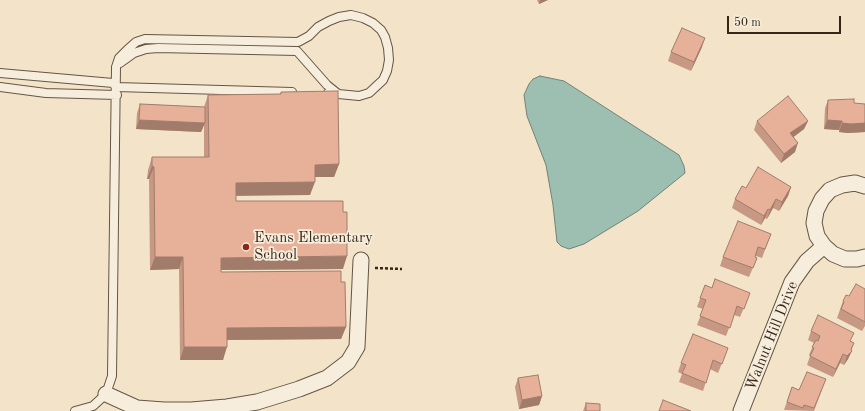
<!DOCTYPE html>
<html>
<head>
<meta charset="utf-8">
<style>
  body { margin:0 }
  #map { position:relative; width:865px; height:411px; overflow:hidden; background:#f3e3c9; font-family:"Old Standard TT",serif }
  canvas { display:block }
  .scale { position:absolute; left:727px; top:16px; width:114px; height:18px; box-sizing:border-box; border:2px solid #352717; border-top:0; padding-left:5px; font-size:12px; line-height:14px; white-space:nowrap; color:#352717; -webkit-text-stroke:3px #f7eddc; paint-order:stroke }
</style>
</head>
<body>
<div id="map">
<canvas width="865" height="411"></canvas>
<div class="scale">50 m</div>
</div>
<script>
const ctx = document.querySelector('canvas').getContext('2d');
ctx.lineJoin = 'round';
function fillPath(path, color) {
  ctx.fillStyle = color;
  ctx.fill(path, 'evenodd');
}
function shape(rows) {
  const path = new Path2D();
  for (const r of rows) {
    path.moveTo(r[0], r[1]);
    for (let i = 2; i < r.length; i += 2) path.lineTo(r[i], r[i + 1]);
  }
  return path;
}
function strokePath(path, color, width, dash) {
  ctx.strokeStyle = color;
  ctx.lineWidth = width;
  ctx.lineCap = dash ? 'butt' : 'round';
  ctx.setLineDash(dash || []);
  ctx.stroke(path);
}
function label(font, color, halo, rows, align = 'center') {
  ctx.font = font + ' "Old Standard TT",serif';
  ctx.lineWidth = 3.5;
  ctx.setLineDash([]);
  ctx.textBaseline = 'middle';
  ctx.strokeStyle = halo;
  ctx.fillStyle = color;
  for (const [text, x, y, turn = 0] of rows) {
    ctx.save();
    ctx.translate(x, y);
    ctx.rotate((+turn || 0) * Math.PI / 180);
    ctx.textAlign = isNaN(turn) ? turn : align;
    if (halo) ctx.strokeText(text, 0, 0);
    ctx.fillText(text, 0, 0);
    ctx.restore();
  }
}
const water = shape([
  [540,76,564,81,679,155,684,166,685,173,638,211,584,244,569,249,561,246,557,242,553,205,546,165,527,116,524,95,529,84,533,79,540,76]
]);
const path = shape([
  [375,268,402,269]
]);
const service = shape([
  [120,63,134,53,146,49,158,48,297,51,327,85,337,93],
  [0,73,113,83,116,87],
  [0,87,46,93,117,95],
  [116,87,292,92],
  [75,411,93,406,106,394,112,376,116,67,119,58,127,50,136,42,145,39,298,42,309,36,318,27,329,21,339,17,351,15,363,18,373,23,381,30,385,37,388,48,389,60,387,71,383,80,369,93,359,96,328,93]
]);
const minor = shape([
  [865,186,855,183,842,185,830,190,822,199,816,211,814,223,817,236,824,246,833,254,845,259,857,259,865,257],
  [106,394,137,408,164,410,191,410,227,407,257,402,299,389,327,378,348,362,357,347,361,260],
  [741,411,792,282,807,261,824,246]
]);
const wall = shape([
  [537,0,548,0,539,4],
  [702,47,691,71,668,61,671,52],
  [281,92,339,164,334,177,315,177,310,195,236,195,236,201,343,269,221,270,221,272,341,282,346,327,341,339,227,340,223,360,180,360,179,269,150,270,149,179,147,179,148,170,152,157,204,157,204,125,201,132,136,129,137,113,140,104,204,107,208,95,280,94],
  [828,100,854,103,865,132,848,133,839,132,839,130,824,129,825,108],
  [757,121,808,121,804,129,793,137,795,152,781,163,754,130],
  [791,187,788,196,779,211,773,208,767,219,765,218,761,225,732,208,735,199,746,188],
  [771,234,762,258,756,256,755,257,757,258,749,277,720,266,723,257],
  [705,285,712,288,750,293,740,317,734,315,726,336,697,325,703,309,697,307],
  [865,289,865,326,862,331,837,318,843,301,849,296],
  [811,331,851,341,854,343,848,359,844,365,840,363,833,377,807,365,810,356,809,355,814,343,808,340],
  [728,348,718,373,710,369,703,391,679,382,682,374,678,372,681,363],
  [518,378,542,396,539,405,519,409,515,387],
  [826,379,814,411,784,410,792,387,799,390],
  [586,403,600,411,583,411]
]);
const shadedWall = shape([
  [540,0,548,0,539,4],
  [705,38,702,47,691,71,694,62],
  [139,120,205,123,201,132,136,129],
  [827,120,842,121,839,130,824,129],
  [808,121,804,129,787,142,790,133],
  [842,123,865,123,865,132,848,133,839,132],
  [798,143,795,152,781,163,784,154],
  [339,164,334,177,310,177,315,165],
  [152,166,154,167,149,179,147,179],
  [315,182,310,195,232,196,236,183],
  [791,187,788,196,779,211,782,202],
  [776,199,773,208,767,219,770,210],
  [768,209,765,218,761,225,764,216],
  [347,256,343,269,217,270,221,258],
  [155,257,183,257,179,269,150,270],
  [346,327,341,339,222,340,227,328],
  [854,343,850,352,852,351,848,359,844,365,847,356],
  [184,347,227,347,223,360,180,360],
  [843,354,840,363,833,377,836,369],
  [542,396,539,405,519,409,522,400]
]);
const building = shape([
  [682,28,705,38,694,62,671,52,682,28],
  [338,91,339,164,315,165,315,182,236,183,236,201,343,201,343,212,347,212,347,256,221,258,221,272,341,271,341,282,345,282,346,327,227,328,227,347,184,347,183,257,155,257,154,167,152,166,152,157,209,157,208,95,281,94,281,92,338,91],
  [788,96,808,121,790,133,798,143,784,154,757,121,788,96],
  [854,99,854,103,865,104,865,123,851,124,842,123,842,121,827,120,828,100,854,99],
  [140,104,205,107,205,123,139,120,140,104],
  [758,167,791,187,782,202,776,199,770,210,768,209,764,216,735,199,742,186,746,188,758,167],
  [738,221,771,234,765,249,758,247,755,257,757,258,753,268,723,257,738,221],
  [715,279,750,293,744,309,737,306,730,328,700,316,706,300,700,298,705,285,712,288,715,279],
  [856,284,865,289,865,322,841,309,844,302,843,301,846,295,849,296,856,284],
  [818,315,854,333,850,341,854,343,851,349,852,351,847,356,843,354,836,369,810,356,814,348,812,347,816,340,818,341,820,336,811,331,818,315],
  [693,334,728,348,722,364,713,360,706,383,682,373,686,365,681,363,693,334],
  [807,372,826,379,814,408,804,405,803,408,787,402,792,387,799,390,807,372],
  [538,375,542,396,522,400,518,378,538,375],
  [663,400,691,411,659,411,663,400],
  [586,403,600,404,600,411,586,411,586,403]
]);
const markers = [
  [246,247,4,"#8f2418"]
];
const poiNames = [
  ["Evans Elementary",254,238],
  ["School",254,255]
];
const streetNames = [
  ["Walnut Hill Drive",772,336,-68]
];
fillPath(water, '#9cbfb1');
strokePath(water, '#738273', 1);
strokePath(service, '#645644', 10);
strokePath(minor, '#645644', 17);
strokePath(path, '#352717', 2.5, [3, 2]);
strokePath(service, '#f7eddc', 8);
strokePath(minor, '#f7eddc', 15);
fillPath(wall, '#c79884');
fillPath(shadedWall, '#a27c6b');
fillPath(building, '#e7b199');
strokePath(building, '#a27c6b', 1);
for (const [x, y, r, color] of markers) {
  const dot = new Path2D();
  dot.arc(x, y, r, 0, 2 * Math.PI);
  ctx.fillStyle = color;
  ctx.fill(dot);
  strokePath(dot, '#f7eddc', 1.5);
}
label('15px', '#352717', '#f7eddc', poiNames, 'left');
label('15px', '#352717', '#f7eddc', streetNames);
</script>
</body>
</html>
